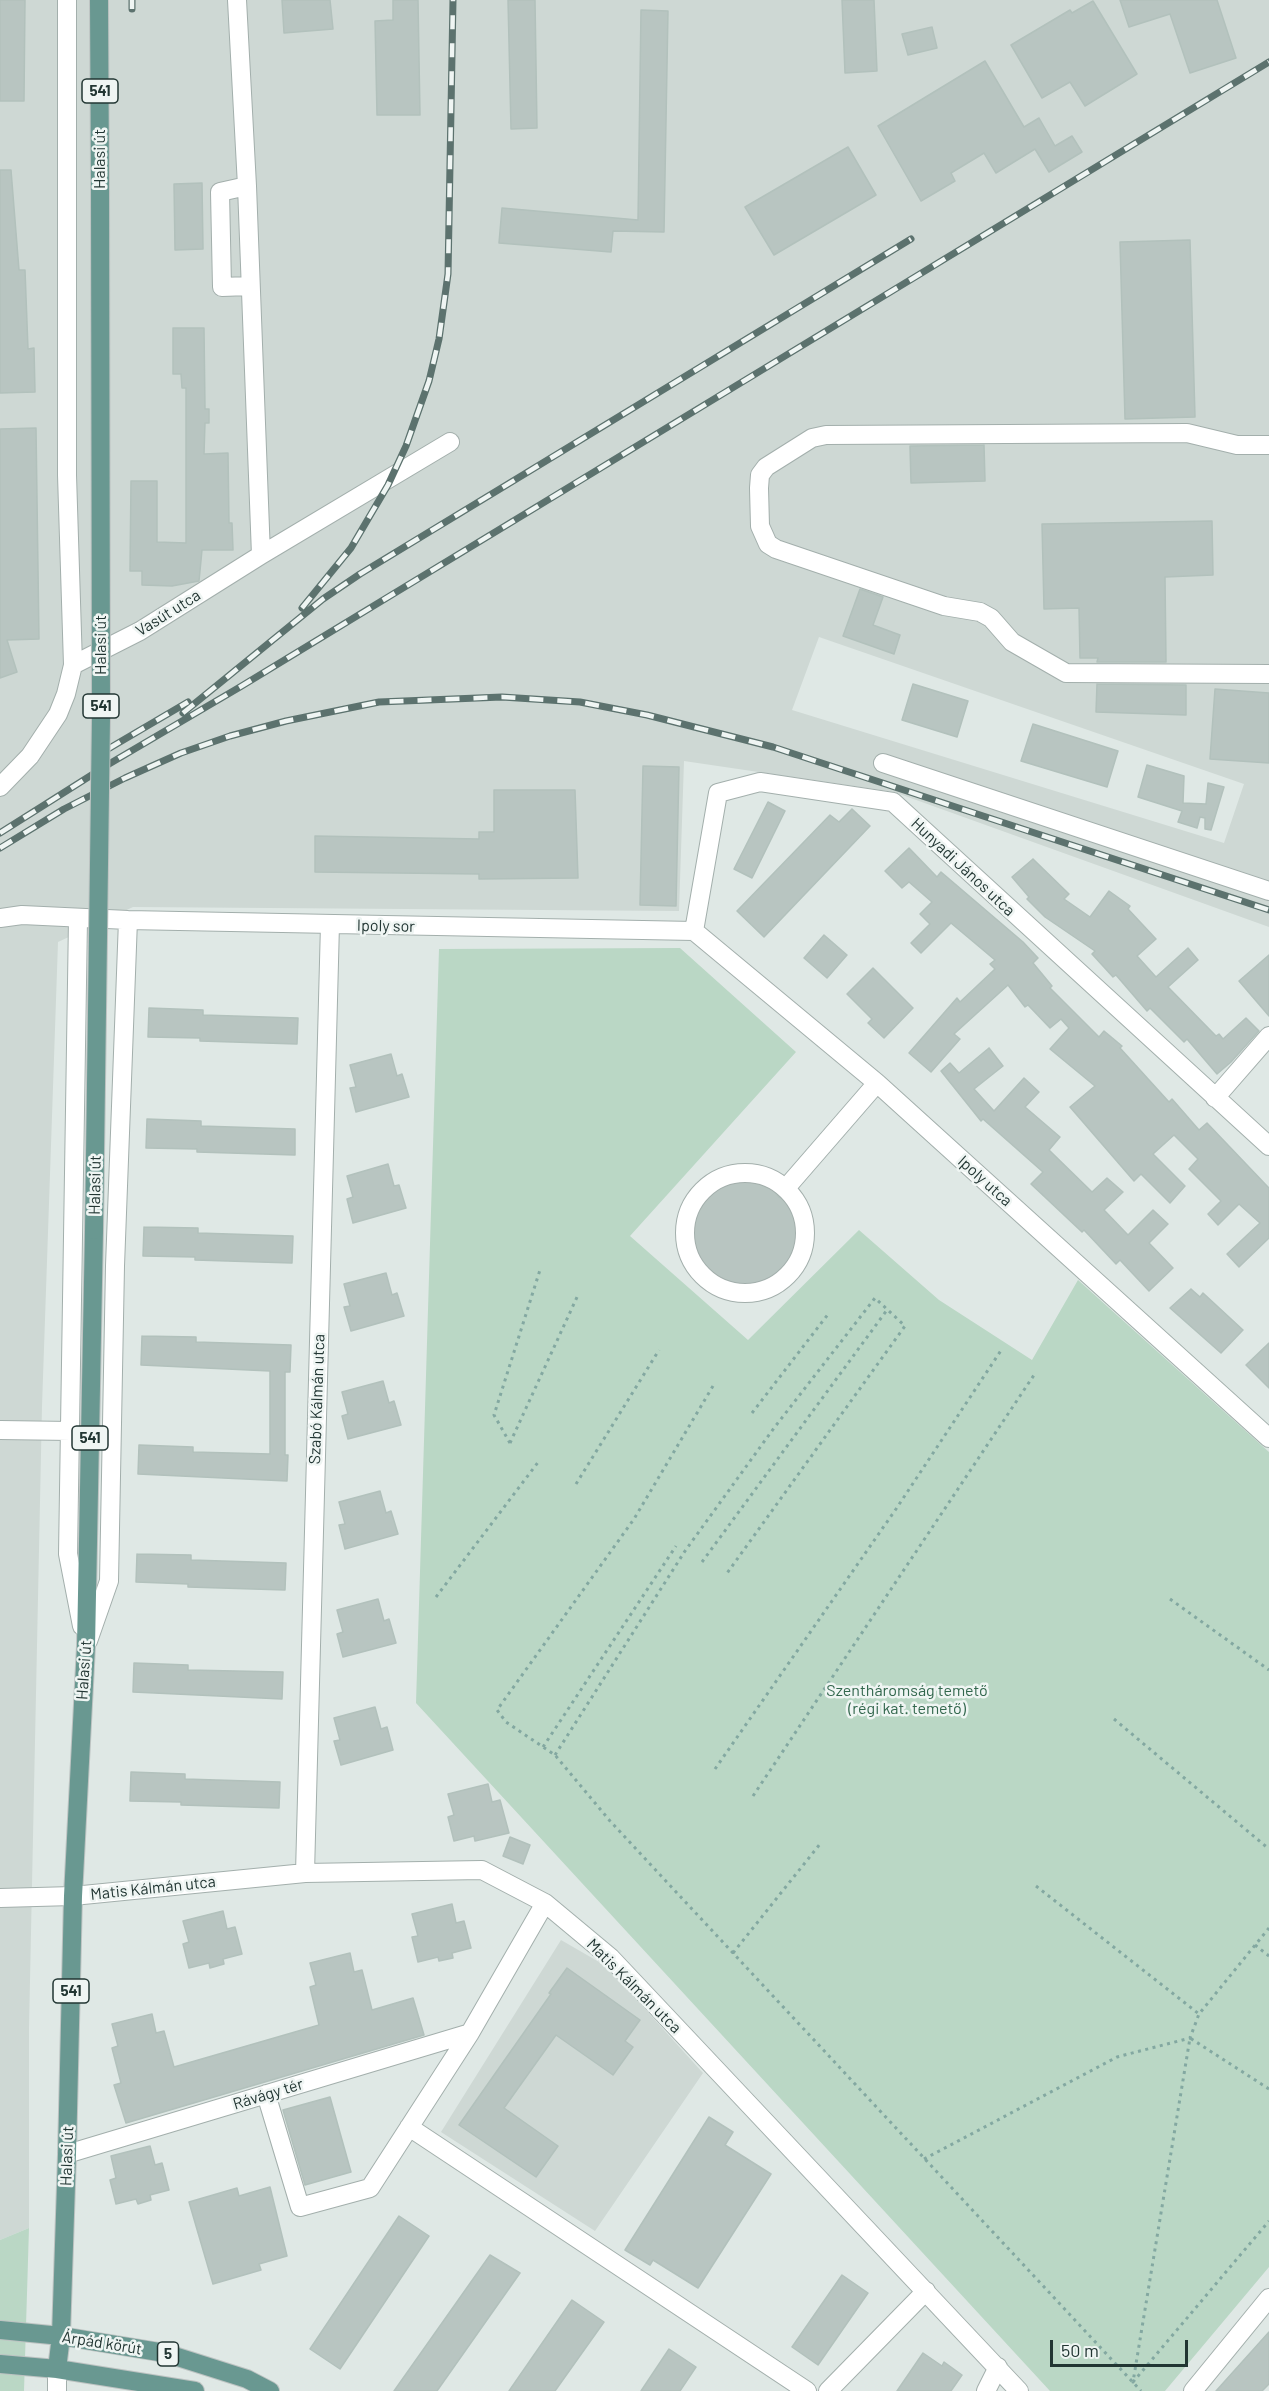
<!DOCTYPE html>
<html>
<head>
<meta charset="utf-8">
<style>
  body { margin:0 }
  #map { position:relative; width:1269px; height:2391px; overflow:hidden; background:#dfe8e5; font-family:Barlow,sans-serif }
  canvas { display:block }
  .scale { position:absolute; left:1050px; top:2340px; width:138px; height:27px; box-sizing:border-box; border:3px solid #223633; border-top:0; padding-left:8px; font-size:18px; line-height:21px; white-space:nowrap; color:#223633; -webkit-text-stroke:4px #eff5f3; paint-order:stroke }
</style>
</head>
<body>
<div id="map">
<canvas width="1269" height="2391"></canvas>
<div class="scale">50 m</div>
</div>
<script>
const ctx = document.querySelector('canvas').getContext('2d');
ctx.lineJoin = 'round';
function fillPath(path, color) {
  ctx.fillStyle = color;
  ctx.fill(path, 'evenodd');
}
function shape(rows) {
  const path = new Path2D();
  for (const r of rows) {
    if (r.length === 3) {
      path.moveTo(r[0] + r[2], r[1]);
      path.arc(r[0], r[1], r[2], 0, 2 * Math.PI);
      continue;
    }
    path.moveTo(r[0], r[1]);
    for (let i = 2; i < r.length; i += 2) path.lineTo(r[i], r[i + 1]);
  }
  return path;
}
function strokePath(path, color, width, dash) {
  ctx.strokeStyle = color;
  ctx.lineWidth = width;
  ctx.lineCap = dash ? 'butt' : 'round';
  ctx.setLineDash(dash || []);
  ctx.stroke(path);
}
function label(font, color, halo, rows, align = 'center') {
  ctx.font = font + ' Barlow,sans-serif';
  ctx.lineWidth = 5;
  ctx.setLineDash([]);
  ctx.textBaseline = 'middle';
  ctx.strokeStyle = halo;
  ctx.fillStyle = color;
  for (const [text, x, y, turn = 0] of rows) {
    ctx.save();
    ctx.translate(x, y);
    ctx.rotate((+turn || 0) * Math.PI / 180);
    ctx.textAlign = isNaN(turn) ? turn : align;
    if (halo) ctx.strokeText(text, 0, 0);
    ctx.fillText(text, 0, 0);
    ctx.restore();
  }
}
const built = shape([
  [0,0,1269,0,1269,927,894,792,684,761,679,911,133,907,58,942,42,1406,29,2028,29,2228,0,2240],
  [819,637,1244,784,1224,843,792,710],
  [561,1940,606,1966,703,2073,595,2231,441,2132]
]);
const green = shape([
  [680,948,796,1052,630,1236,748,1340,859,1230,939,1300,1032,1360,1078,1280,1269,1452,1269,2267,1165,2391,1050,2391,416,1703,439,949],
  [29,2228,24,2391,0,2391,0,2240]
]);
const building = shape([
  [0,0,25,0,24,101,0,101,0,0],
  [282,0,330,0,333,29,284,33,282,0],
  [393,0,418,0,420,115,377,115,375,21,393,20,393,0],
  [508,0,535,0,537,128,511,129,508,0],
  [842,0,874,0,877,71,845,73,842,0],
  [1120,0,1217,0,1236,58,1190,73,1170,14,1129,27,1120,0],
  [1093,1,1137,74,1085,106,1070,82,1042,98,1011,45,1070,10,1072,13,1093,1],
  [641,10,668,11,664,232,613,231,611,252,499,243,502,208,638,220,641,10],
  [932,27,937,48,908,55,902,34,932,27],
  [985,61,1024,127,1039,118,1055,146,1072,136,1082,152,1049,172,1035,149,996,173,984,153,951,173,955,181,921,201,878,126,985,61],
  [848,147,876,195,774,255,745,207,848,147],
  [0,170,11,170,19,270,25,270,28,349,34,348,35,392,0,393,0,170],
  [202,183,203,249,175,250,174,184,202,183],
  [1190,240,1195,417,1125,419,1120,242,1190,240],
  [173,328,204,328,205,409,209,409,209,423,205,423,204,454,228,453,229,523,232,523,233,550,202,550,199,581,172,586,142,585,142,571,130,571,131,481,157,481,157,542,186,543,186,388,182,388,181,374,173,374,173,328],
  [36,428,39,639,7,640,17,672,0,678,0,429,36,428],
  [984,445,985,481,911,483,910,446,984,445],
  [1212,521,1213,575,1165,577,1166,662,1097,662,1098,658,1080,658,1079,608,1044,609,1042,524,1212,521],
  [860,589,883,597,873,625,900,635,894,654,843,636,860,589],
  [913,684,968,701,957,737,902,720,913,684],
  [1097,684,1186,685,1186,715,1096,712,1097,684],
  [1215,689,1269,693,1269,763,1210,759,1215,689],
  [1033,724,1118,751,1107,787,1021,761,1033,724],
  [1147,765,1184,776,1183,803,1206,804,1208,783,1224,787,1211,830,1205,829,1205,818,1200,817,1197,828,1178,822,1182,811,1138,797,1147,765],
  [643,766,679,767,676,906,640,905,643,766],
  [494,790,575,790,578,878,479,879,479,874,315,872,315,836,479,839,479,832,494,832,494,790],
  [768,802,785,811,752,878,734,869,768,802],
  [852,809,870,826,764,937,737,911,830,815,839,822,852,809],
  [909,848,937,877,941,872,1023,942,1038,958,1033,963,1052,986,1050,988,1099,1037,1104,1031,1122,1046,1120,1048,1169,1102,1172,1099,1199,1130,1207,1123,1269,1188,1269,1238,1239,1267,1227,1254,1260,1223,1239,1204,1218,1225,1208,1214,1221,1201,1189,1169,1198,1159,1174,1135,1153,1154,1185,1186,1170,1203,1141,1174,1134,1181,1070,1107,1095,1086,1050,1049,1069,1028,1061,1019,1050,1028,1028,1005,1025,1007,1008,985,954,1034,960,1039,931,1072,909,1053,957,998,960,1002,995,969,990,964,995,960,951,923,921,953,911,943,930,924,920,914,932,902,909,882,902,888,885,871,909,848],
  [1033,859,1069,894,1064,899,1090,917,1109,891,1130,906,1128,909,1156,939,1137,956,1156,977,1188,948,1198,960,1168,987,1216,1036,1219,1034,1223,1039,1246,1018,1259,1031,1231,1062,1217,1074,1187,1039,1184,1042,1150,1008,1147,1011,1116,975,1113,977,1092,954,1095,951,1045,917,1027,899,1029,897,1012,877,1033,859],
  [824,935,847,955,827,978,804,958,824,935],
  [1269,955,1269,1016,1239,981,1269,955],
  [873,968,913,1008,884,1038,868,1023,872,1019,847,994,873,968],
  [149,1008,203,1010,203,1015,298,1018,297,1044,200,1041,200,1038,148,1037,149,1008],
  [989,1048,1003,1066,974,1089,994,1111,1024,1078,1039,1092,1025,1107,1060,1137,1049,1150,1092,1192,1107,1178,1123,1192,1104,1210,1128,1235,1153,1210,1168,1224,1149,1243,1173,1268,1149,1291,1120,1260,1116,1264,1084,1230,1082,1232,1031,1184,1043,1172,983,1119,981,1121,941,1071,950,1063,959,1073,989,1048],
  [391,1054,397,1076,402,1074,409,1097,356,1112,350,1088,356,1087,350,1065,391,1054],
  [147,1119,201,1121,201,1126,295,1129,295,1155,197,1152,197,1149,146,1148,147,1119],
  [388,1164,394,1186,399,1185,406,1208,353,1223,347,1199,353,1197,347,1176,388,1164],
  [740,1181,761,1183,772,1188,779,1197,785,1199,794,1212,798,1234,793,1256,779,1274,760,1285,748,1286,726,1283,708,1272,696,1253,692,1232,697,1211,710,1194,719,1187,740,1181],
  [144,1227,198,1228,198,1233,293,1236,292,1263,195,1260,195,1257,143,1256,144,1227],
  [386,1273,392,1295,397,1293,404,1316,351,1331,344,1307,350,1306,344,1284,386,1273],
  [1191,1289,1200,1297,1203,1293,1243,1330,1221,1353,1170,1308,1191,1289],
  [142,1336,196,1337,196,1342,291,1345,290,1372,285,1372,285,1455,288,1455,287,1481,138,1474,139,1445,193,1447,193,1452,270,1454,270,1371,141,1365,142,1336],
  [1269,1343,1269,1388,1246,1365,1269,1343],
  [383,1381,389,1403,394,1401,401,1425,348,1439,342,1416,348,1414,342,1392,383,1381],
  [380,1491,386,1513,391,1511,398,1534,345,1549,339,1525,345,1524,339,1502,380,1491],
  [137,1554,191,1555,191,1560,286,1563,285,1590,188,1587,188,1584,136,1582,137,1554],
  [378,1599,384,1621,389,1619,396,1643,343,1657,337,1634,343,1632,337,1610,378,1599],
  [134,1663,188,1665,188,1670,283,1672,282,1699,133,1692,134,1663],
  [375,1707,381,1729,387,1727,393,1750,341,1765,334,1741,340,1740,334,1718,375,1707],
  [131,1772,185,1774,185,1779,280,1782,279,1808,181,1805,181,1802,130,1801,131,1772],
  [488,1784,492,1802,500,1800,509,1833,475,1841,474,1836,454,1841,448,1817,454,1815,448,1794,488,1784],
  [510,1837,530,1845,523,1864,503,1856,510,1837],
  [452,1904,456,1923,464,1921,471,1948,452,1953,453,1958,439,1961,438,1957,418,1962,412,1937,418,1936,412,1914,452,1904],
  [223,1911,227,1929,235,1927,242,1954,223,1959,224,1964,210,1968,209,1963,189,1968,183,1944,189,1942,183,1921,223,1911],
  [350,1953,354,1972,362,1970,372,2010,413,1998,424,2035,126,2123,114,2085,121,2083,112,2048,118,2046,112,2024,152,2014,156,2033,164,2031,174,2067,319,2025,310,1987,316,1985,310,1963,350,1953],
  [567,1968,640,2020,625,2041,633,2047,613,2075,556,2035,504,2108,558,2146,536,2177,459,2125,551,1994,549,1993,567,1968],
  [330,2097,351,2172,305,2185,283,2110,330,2097],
  [709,2117,733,2132,725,2145,771,2174,698,2288,653,2260,650,2265,625,2250,709,2117],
  [150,2146,155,2165,162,2163,169,2190,150,2195,151,2200,138,2204,136,2199,116,2204,110,2180,116,2178,111,2156,150,2146],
  [270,2187,287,2256,259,2264,261,2270,213,2284,189,2202,237,2188,239,2196,270,2187],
  [399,2216,429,2236,340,2369,310,2349,399,2216],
  [490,2255,520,2273,437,2391,394,2391,490,2255],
  [842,2275,868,2293,818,2365,792,2347,842,2275],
  [572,2300,604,2322,555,2391,509,2391,572,2300],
  [1269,2332,1269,2384,1262,2391,1216,2391,1269,2332],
  [669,2349,696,2367,680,2391,641,2391,669,2349],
  [923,2353,942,2366,944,2362,962,2375,951,2391,897,2391,923,2353]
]);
const path = shape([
  [713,1386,634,1519,497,1710,506,1722,555,1755,610,1821,1141,2391],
  [752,1413,829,1313],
  [510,1443,494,1415,540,1270],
  [510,1443,578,1295],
  [576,1484,659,1350],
  [702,1562,887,1310],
  [436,1597,539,1461],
  [1170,1599,1269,1670],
  [1114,1719,1269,1849],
  [543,1747,676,1546],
  [555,1755,685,1551,774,1428,875,1298,905,1326,725,1576],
  [715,1769,896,1509,1002,1349],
  [753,1796,1036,1372],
  [1036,1886,1199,2014],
  [1255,1945,1269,1956],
  [733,1953,820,1844],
  [1269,2089,1190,2038,1133,2382,1269,2221],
  [924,2159,1117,2057,1190,2038,1199,2014,1269,1928]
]);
const minor = shape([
  [237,0,247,186,261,555],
  [247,186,220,192,222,287,249,286],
  [1269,445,1237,445,1187,433,826,435,812,438,766,467,760,475,759,488,760,526,768,544,776,549,944,606,980,612,991,618,1012,642,1066,673,1269,674],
  [73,665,140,631,261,555,450,442],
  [883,763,1269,891],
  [0,787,30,756,58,714,66,694,73,665,67,475,67,0],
  [0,918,22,915,128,920,694,931],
  [78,919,68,1554,82,1626],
  [694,931,718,793,760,782,893,802,1269,1146],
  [694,931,877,1083,1269,1438],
  [1215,1098,1269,1036],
  [745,1233,60],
  [786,1188,877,1083],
  [0,1430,71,1431],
  [88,1641,109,1581,115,1266,128,920],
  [305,1873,330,924],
  [0,1898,73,1896,305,1873,482,1870,545,1903,611,1958,1019,2391],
  [266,2094,300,2207,370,2188,470,2033,545,1903],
  [409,2127,807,2391],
  [67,2154,470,2033],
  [57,2391,57,2369],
  [828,2391,926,2291],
  [986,2391,998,2367],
  [1193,2391,1269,2298]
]);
const major = shape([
  [99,0,100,181],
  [0,2330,61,2336,165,2353,247,2379,270,2391],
  [0,2364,57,2369,195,2391],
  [57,2369,61,2336,67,2154,73,1896,86,1646,94,1230]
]);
const rail = shape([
  [132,9,132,0],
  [302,608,351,548,388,485,406,446,429,381,439,339,448,274,453,0],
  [183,713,323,599,360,574,911,239],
  [108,749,188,702],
  [0,833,109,764,240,687,1269,62],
  [0,848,64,809,125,778,181,753,230,736,286,721,379,702,502,697,580,702,647,715,773,747,1269,910]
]);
const majorBridge = shape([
  [94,1230,101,717,100,181]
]);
const shields = [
  [100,91,36],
  [101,706,36],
  [90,1438,36],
  [71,1991,36],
  [168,2354,21]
];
const shieldNames = [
  ["541",100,91],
  ["541",101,706],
  ["541",90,1438],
  ["541",71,1991],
  ["5",168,2354]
];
const streetNames = [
  ["Halasi út",100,159,-90],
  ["Vasút utca",168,613,-32],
  ["Halasi út",101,645,-90],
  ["Hunyadi János utca",963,867,43],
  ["Ipoly sor",386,926,1],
  ["Ipoly utca",985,1181,42],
  ["Halasi út",95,1185,-89],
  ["Szabó Kálmán utca",317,1399,-88],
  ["Halasi út",84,1670,-86],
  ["Matis Kálmán utca",153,1888,-6],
  ["Matis Kálmán utca",634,1986,45],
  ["Rávágy tér",268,2094,-17],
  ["Halasi út",67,2156,-88],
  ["Árpád körút",102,2343,9]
];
const parkNames = [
  ["Szentháromság temető",907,1691],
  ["(régi kat. temető)",907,1709]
];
fillPath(built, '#ced8d4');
fillPath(green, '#bad7c5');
fillPath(building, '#b8c5c1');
strokePath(building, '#b2c1bc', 1.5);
strokePath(minor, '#a3afac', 20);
strokePath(major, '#bdc3c2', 20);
strokePath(path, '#83a8a1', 3, [3, 4.5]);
strokePath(minor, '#fff', 18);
strokePath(major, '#699891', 18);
strokePath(rail, '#5c726e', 7);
strokePath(rail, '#eff5f3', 4.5, [14]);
strokePath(majorBridge, '#bdc3c2', 20, []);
strokePath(majorBridge, '#699891', 18);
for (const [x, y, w] of shields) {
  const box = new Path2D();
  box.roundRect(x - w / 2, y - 12, w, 24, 4.5);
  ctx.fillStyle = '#eff5f3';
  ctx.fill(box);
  strokePath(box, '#223633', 1.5);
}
label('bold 15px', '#223633', null, shieldNames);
label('16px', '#223633', '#eff5f3', streetNames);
label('16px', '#32674d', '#eff5f3', parkNames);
</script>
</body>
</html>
